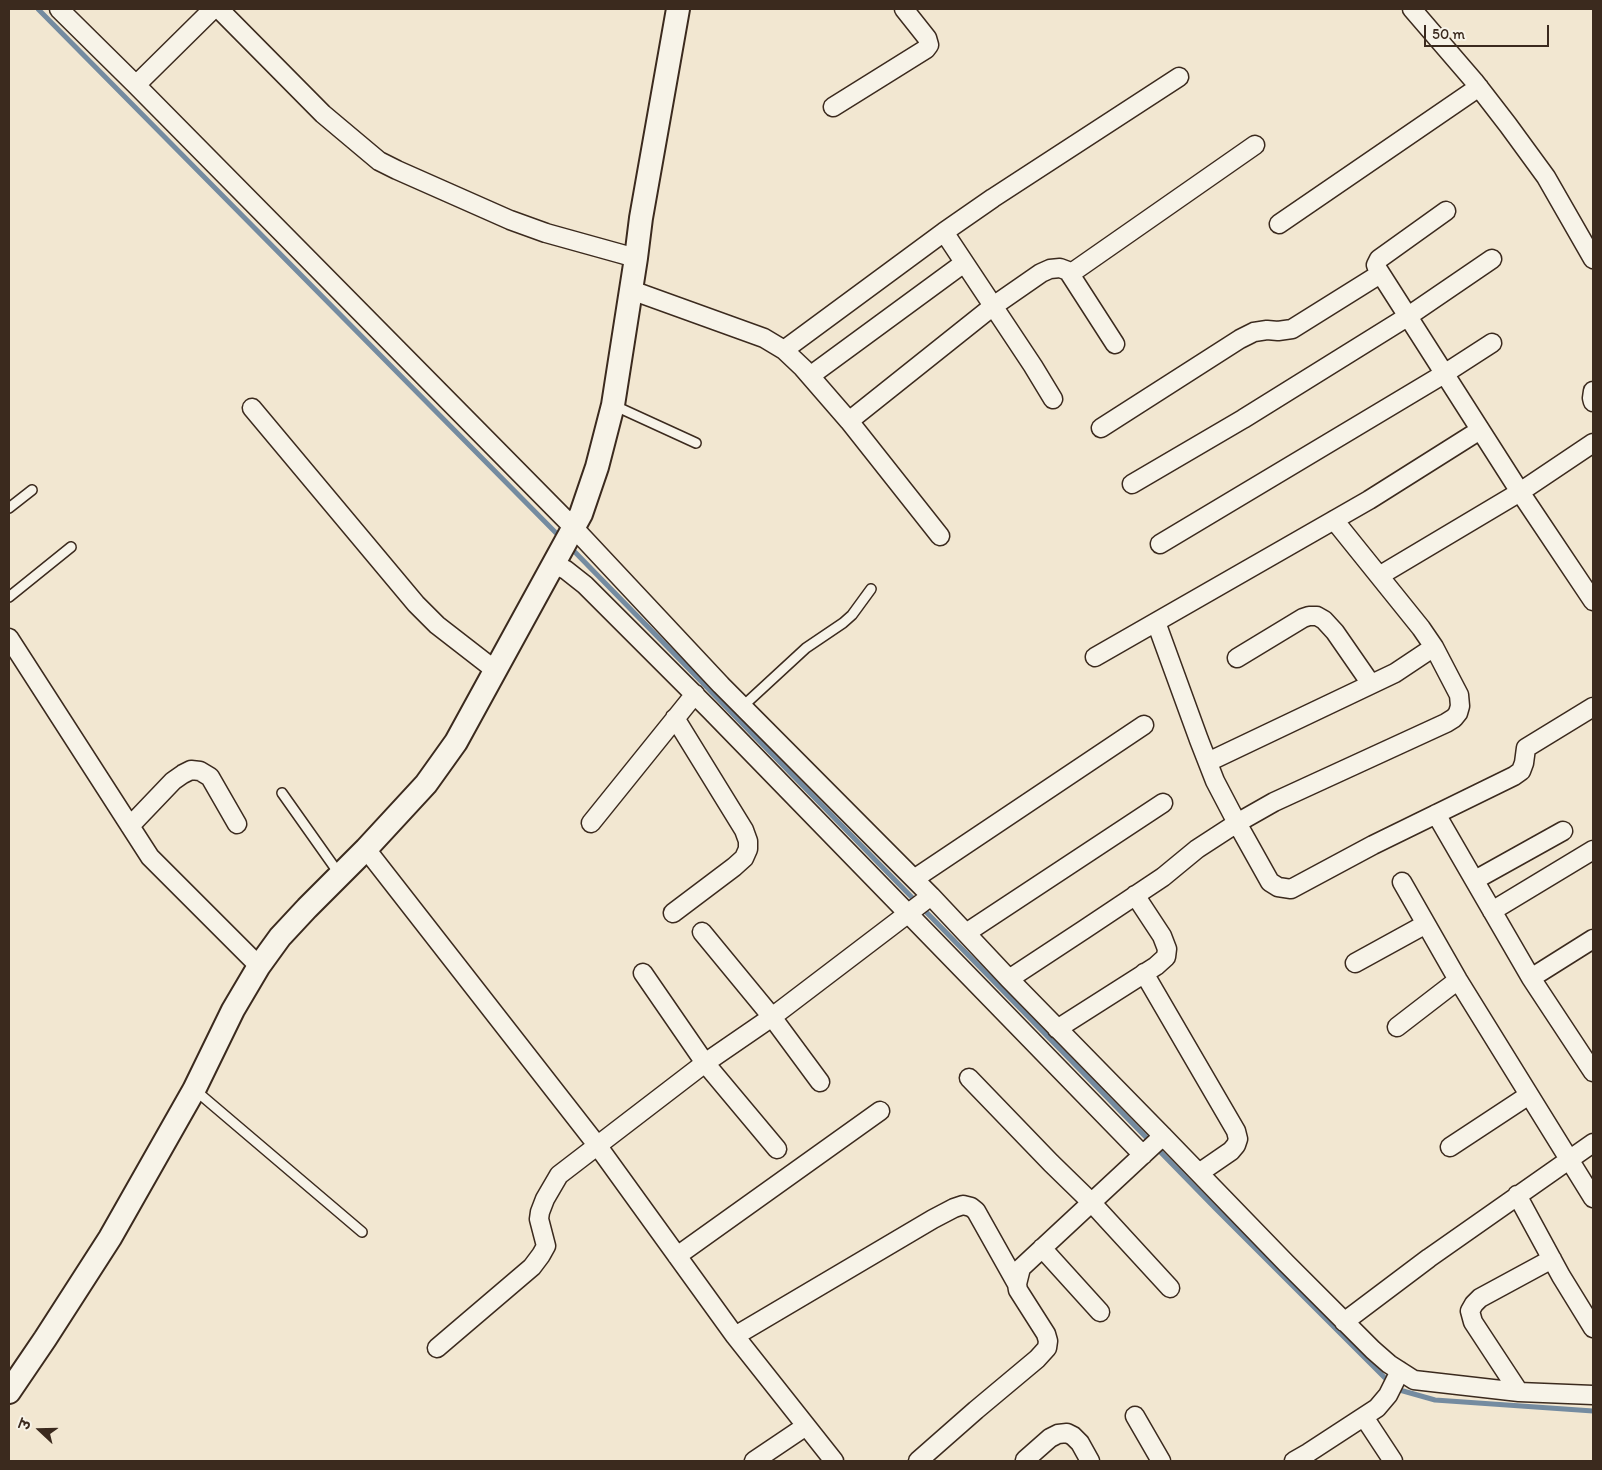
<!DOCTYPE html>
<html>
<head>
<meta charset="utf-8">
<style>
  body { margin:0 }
  #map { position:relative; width:1602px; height:1470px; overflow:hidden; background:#f2e7d1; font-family:Itim,"Playpen Sans Deva",sans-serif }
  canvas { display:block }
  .frame { position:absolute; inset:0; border:10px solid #3b2a1e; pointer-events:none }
  .north { position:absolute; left:15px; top:1405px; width:50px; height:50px; -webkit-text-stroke:4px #f7f3e8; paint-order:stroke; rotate:291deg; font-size:14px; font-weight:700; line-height:20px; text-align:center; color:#3b2a1e }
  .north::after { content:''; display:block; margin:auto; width:18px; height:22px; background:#3b2a1e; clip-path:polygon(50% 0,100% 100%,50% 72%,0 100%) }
  .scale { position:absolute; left:1424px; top:25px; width:125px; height:22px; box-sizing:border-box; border:2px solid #3b2a1e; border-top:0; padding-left:6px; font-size:15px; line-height:18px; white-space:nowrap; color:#3b2a1e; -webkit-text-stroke:4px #f7f3e8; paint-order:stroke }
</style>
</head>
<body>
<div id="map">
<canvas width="1602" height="1470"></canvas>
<div class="frame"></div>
<div class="north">उ</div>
<div class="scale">50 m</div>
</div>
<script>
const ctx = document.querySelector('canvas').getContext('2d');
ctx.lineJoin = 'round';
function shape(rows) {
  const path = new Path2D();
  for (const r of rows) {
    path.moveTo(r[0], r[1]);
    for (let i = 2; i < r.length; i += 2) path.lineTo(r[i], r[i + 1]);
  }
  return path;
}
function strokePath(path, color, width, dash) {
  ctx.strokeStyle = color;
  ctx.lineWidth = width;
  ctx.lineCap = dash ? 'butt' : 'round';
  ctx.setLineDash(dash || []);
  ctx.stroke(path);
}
const stream = shape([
  [38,9,562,539],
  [569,546,1216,1209,1390,1383],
  [1396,1389,1435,1400,1593,1411]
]);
const service = shape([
  [613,405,696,443],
  [9,508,32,490],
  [9,597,71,547],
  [742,707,806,648,843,623,852,615,871,589],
  [282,793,340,875],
  [195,1090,362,1232]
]);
const minor = shape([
  [59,9,136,85,573,527,721,685,931,896,1009,979,1163,1136,1286,1263,1373,1350,1389,1364,1414,1380,1519,1392,1593,1395],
  [219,9,323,114,379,161,397,170,510,220,546,233,636,258],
  [1412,9,1474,81,1508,125,1546,177,1593,259],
  [136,85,213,9],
  [833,107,926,49,929,45,927,38,904,9],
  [1446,211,1379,259,1376,265,1377,268,1520,492,1593,601],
  [1279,224,1479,87],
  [944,232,1033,366,1053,399],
  [1070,274,1255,145],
  [631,290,764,338,784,350,803,368,849,421,940,536],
  [784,350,944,232,993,198,1179,77],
  [810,376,964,263],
  [1593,391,1592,398,1593,402],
  [252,408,416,604,437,625,495,670],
  [849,421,992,307,1041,273,1050,269,1060,268,1068,271,1115,344],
  [1101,428,1240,339,1254,332,1267,330,1278,331,1292,329,1380,274],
  [1132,484,1243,419,1407,317,1492,259],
  [1160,544,1444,374,1492,343],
  [554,564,566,570,585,585,710,710,1143,1155],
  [1379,576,1520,492,1593,443],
  [1156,622,1199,740,1215,781,1237,823,1270,882,1278,887,1291,889,1373,845,1514,776,1521,771,1524,763,1526,748,1593,707],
  [9,638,150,857,259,966],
  [1095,657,1369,500,1480,430],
  [1237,658,1303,618,1309,616,1317,616,1324,620,1335,632,1371,684],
  [1208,762,1395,673,1434,647],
  [1436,814,1531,978,1593,1072],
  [591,823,695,694],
  [130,826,173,781,183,774,191,770,200,771,210,777,237,824],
  [366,849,597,1145,735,1336,834,1461],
  [914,879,1144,725],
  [1475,880,1563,831],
  [1402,882,1458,980,1593,1198],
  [1492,911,1593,850],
  [673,913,734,867,744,858,748,849,748,841,744,830,675,718],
  [702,932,772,1017,820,1082],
  [966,933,1163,803],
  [1355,963,1426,924],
  [643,973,705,1063,777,1149],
  [1144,973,1236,1131,1238,1139,1236,1145,1231,1151,1199,1173],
  [1531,978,1593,939],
  [1009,979,1085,929,1163,877,1197,849,1237,823,1274,802,1446,723,1454,718,1458,713,1460,706,1459,695,1434,647,1421,628,1334,520],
  [1397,1027,1458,980],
  [1057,1029,1156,966,1166,957,1167,949,1162,936,1135,895],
  [969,1078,1051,1163,1091,1202,1170,1288],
  [1450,1147,1529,1095],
  [1517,1195,1561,1276,1593,1328],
  [1042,1248,1100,1312],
  [677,1256,880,1111],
  [1344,1322,1429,1258,1593,1143],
  [735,1336,933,1219,954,1208,963,1205,971,1207,976,1211,1017,1284],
  [437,1348,532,1267,541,1255,546,1246,539,1219,540,1212,545,1199,559,1175,705,1063,772,1017,931,896],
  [1519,1392,1473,1322,1470,1311,1474,1304,1480,1298,1552,1259],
  [1135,1416,1161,1461],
  [1364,1417,1393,1461],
  [1025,1460,1050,1438,1058,1434,1067,1433,1073,1436,1080,1443,1090,1461],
  [754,1461,806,1426],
  [918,1461,976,1410,1037,1359,1047,1348,1048,1341,1046,1334,1018,1290,1017,1284,1021,1268,1163,1136],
  [1294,1461,1308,1453,1377,1408,1388,1395,1400,1371]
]);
const tertiary = shape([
  [9,1392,45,1339,110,1238,194,1090,233,1010,259,966,280,937,307,908,366,849,426,784,456,742,581,514,597,467,613,405,636,258,641,218,678,9]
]);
strokePath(stream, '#748ba0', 5);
strokePath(service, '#3b2a1e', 12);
strokePath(minor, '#3b2a1e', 21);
strokePath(tertiary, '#3b2a1e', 26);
strokePath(service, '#f7f3e8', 9);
strokePath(minor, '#f7f3e8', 18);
strokePath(tertiary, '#f7f3e8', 22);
</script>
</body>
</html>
